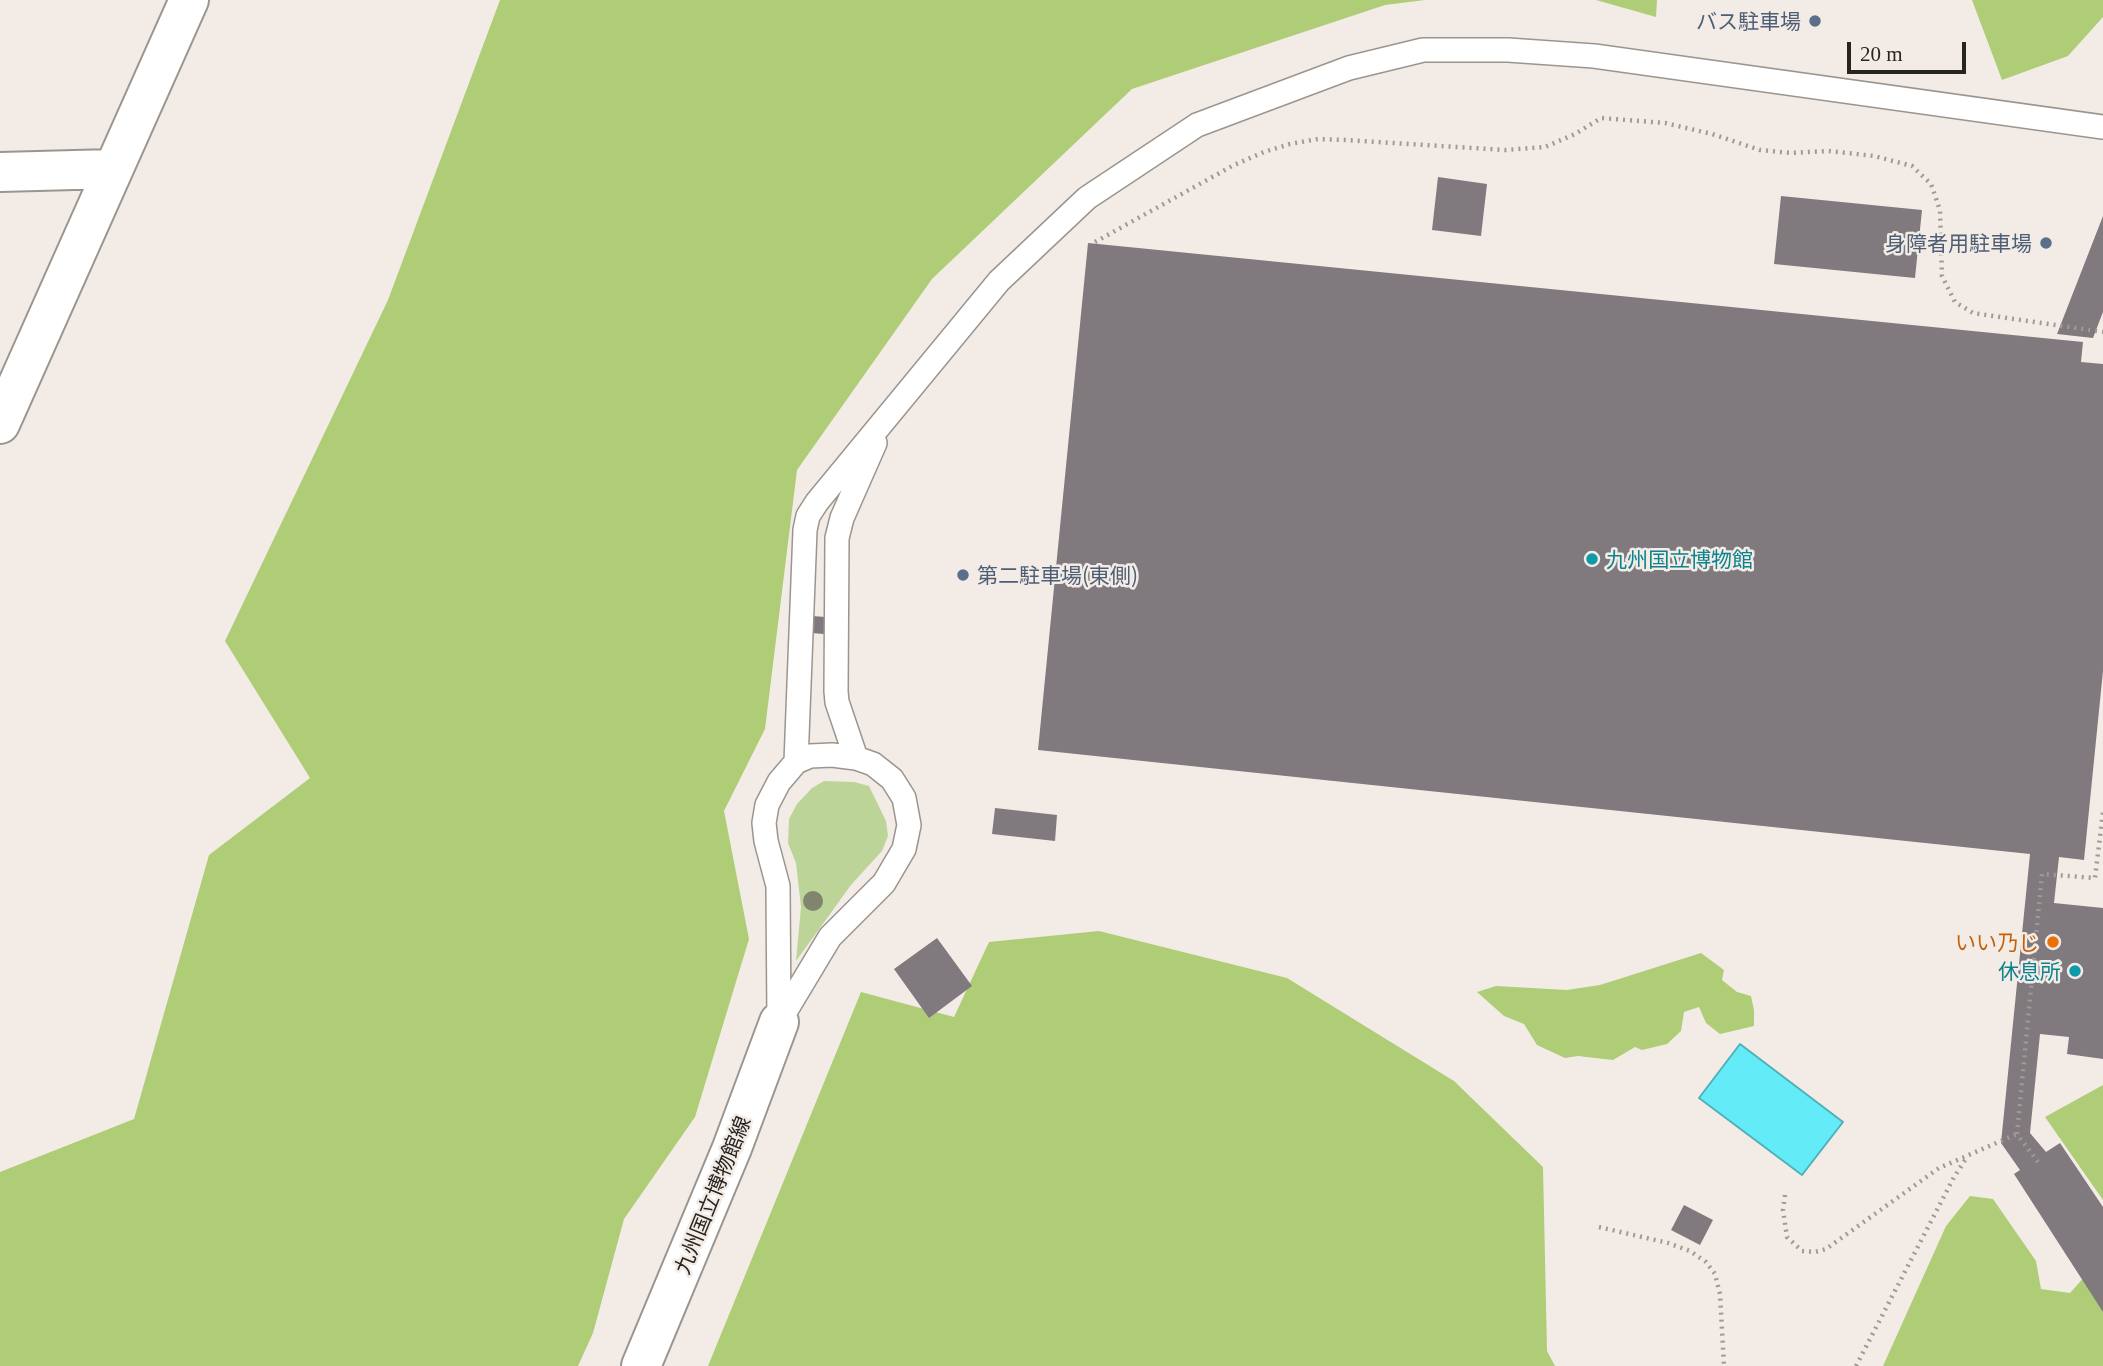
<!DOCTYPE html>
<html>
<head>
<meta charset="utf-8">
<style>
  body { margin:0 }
  #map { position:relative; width:2103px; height:1366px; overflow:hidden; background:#f3ece6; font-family:Georgia,serif }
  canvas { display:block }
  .scale { position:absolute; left:1847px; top:42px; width:119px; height:32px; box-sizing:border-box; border:4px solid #272522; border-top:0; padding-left:9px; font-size:21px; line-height:24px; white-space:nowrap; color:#272522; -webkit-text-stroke:5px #f3ece6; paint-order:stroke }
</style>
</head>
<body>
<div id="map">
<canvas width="2103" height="1366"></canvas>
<div class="scale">20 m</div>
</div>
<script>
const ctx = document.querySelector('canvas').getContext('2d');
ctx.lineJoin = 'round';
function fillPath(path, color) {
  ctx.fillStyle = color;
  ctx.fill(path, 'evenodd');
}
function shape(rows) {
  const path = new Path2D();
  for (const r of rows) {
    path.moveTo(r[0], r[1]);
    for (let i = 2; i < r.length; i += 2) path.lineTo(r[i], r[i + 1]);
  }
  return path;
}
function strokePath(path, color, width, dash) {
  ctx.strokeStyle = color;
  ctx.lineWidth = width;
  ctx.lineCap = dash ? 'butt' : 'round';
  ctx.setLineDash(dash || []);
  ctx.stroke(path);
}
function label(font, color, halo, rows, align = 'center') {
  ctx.font = font + ' Georgia,"Noto Sans JP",serif';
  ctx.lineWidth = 5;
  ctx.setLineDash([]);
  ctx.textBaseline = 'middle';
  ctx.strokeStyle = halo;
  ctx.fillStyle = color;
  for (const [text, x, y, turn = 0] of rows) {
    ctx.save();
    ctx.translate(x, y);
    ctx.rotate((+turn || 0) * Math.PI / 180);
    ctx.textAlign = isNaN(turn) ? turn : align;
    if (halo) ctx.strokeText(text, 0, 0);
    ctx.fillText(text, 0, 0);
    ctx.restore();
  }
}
const green = shape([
  [824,781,854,782,869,786,886,821,888,836,882,851,851,885,796,961,801,907,796,863,788,843,789,819,797,804,812,788]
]);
const forest = shape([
  [500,0,1425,0,1385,5,1132,89,932,279,797,470,765,729,724,811,749,939,695,1117,624,1219,593,1333,578,1366,0,1366,0,1172,134,1119,209,855,310,778,225,641,388,300],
  [1596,0,1657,0,1656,17],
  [1972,0,2103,0,2103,17,2068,56,2002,80],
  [1099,931,1287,978,1454,1081,1543,1167,1547,1351,1555,1366,708,1366,861,992,954,1017,989,942],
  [1701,953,1724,970,1722,980,1737,992,1751,996,1754,1010,1754,1026,1720,1034,1706,1023,1699,1007,1684,1012,1681,1031,1667,1044,1642,1050,1635,1047,1613,1060,1578,1056,1565,1058,1537,1045,1524,1024,1504,1016,1477,992,1496,986,1567,990,1600,985],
  [2103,1085,2103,1200,2045,1117],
  [1970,1196,1993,1199,2036,1261,2041,1289,2070,1293,2103,1256,2103,1366,1883,1366,1946,1226]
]);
const water = shape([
  [1740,1044,1843,1122,1802,1175,1699,1098,1740,1044]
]);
const building = shape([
  [1438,177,1487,184,1481,236,1432,230],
  [1781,196,1922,210,1915,278,1774,264],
  [2103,216,2103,312,2093,338,2057,334],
  [1088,243,2083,342,2081,362,2103,364,2103,671,2084,860,2059,857,2054,903,2103,908,2103,1059,2067,1054,2069,1037,2040,1034,2030,1133,2046,1152,2060,1143,2103,1207,2103,1312,2014,1174,2020,1170,2001,1143,2030,854,1038,750],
  [812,616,826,617,824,634,811,633],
  [995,808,1057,815,1055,841,992,834],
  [937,938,972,986,929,1018,894,969],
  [1684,1205,1713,1220,1700,1245,1671,1230]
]);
const path = shape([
  [1095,242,1234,165,1264,152,1290,144,1318,139,1345,140,1505,150,1545,147,1575,134,1601,118,1665,123,1712,134,1760,150,1791,153,1828,151,1874,156,1912,166,1931,184,1940,210,1942,276,1955,302,1973,313,2103,332],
  [2038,1162,2017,1134,2042,874,2095,878,2103,812],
  [1785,1195,1783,1210,1787,1237,1802,1251,1815,1252,1826,1249,1939,1168,2017,1134],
  [1599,1227,1668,1243,1690,1251,1706,1262,1715,1274,1720,1294,1724,1366],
  [1856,1366,1953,1179,1965,1160]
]);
const service = shape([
  [832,755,856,758,873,764,892,779,904,798,909,825,904,849,884,883,830,937,779,1022,778,886,766,841,764,823,767,805,779,782,796,762,810,756,832,755],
  [856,758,837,702,836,691,837,538,842,518,875,443],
  [796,762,805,530,808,516,817,502,999,281,1087,198,1197,125,1349,68,1423,50,1508,50,1594,56,2103,127]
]);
const minor = shape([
  [0,172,112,169],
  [0,424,189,0]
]);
const secondary = shape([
  [641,1366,732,1148,779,1022]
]);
const trees = [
  [813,901]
];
const markers = [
  [1815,21,7,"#5c6f8a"],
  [2046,243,7,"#5c6f8a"],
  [1592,559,7,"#0f9aa8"],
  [963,575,7,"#5c6f8a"],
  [2053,942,7,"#e8710a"],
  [2075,971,7,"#0f9aa8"]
];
const serviceNames = [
  ["バス駐車場",1801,21],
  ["身障者用駐車場",2032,243],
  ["第二駐車場(東側)",977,575,"left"]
];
const cultureNames = [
  ["九州国立博物館",1606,559],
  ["休息所",2061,971,"right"]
];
const foodNames = [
  ["いい乃じ",2039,942]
];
const streetNames = [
  ["九州国立博物館線",712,1195,-68]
];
fillPath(green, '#bdd498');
fillPath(forest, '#aecd76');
fillPath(water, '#63ecf8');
strokePath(water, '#51b0b8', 2);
fillPath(building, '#80797e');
strokePath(service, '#9b958f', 26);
strokePath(minor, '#9b958f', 42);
strokePath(secondary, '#9b958f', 42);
strokePath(path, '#9f9a95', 4.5, [2, 5]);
strokePath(service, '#fff', 23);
strokePath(minor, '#fff', 38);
strokePath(secondary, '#fff', 38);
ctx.fillStyle = '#82856e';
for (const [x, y] of trees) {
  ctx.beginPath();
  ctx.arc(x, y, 10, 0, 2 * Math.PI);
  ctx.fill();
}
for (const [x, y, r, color] of markers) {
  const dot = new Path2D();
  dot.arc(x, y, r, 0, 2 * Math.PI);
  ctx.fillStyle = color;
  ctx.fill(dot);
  strokePath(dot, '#f3ece6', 2.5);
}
label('21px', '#4e5e75', '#f3ece6', serviceNames, 'right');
label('21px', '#0d838f', '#f3ece6', cultureNames, 'left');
label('21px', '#c56008', '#f3ece6', foodNames, 'right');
label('21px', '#272522', '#f3ece6', streetNames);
</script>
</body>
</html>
